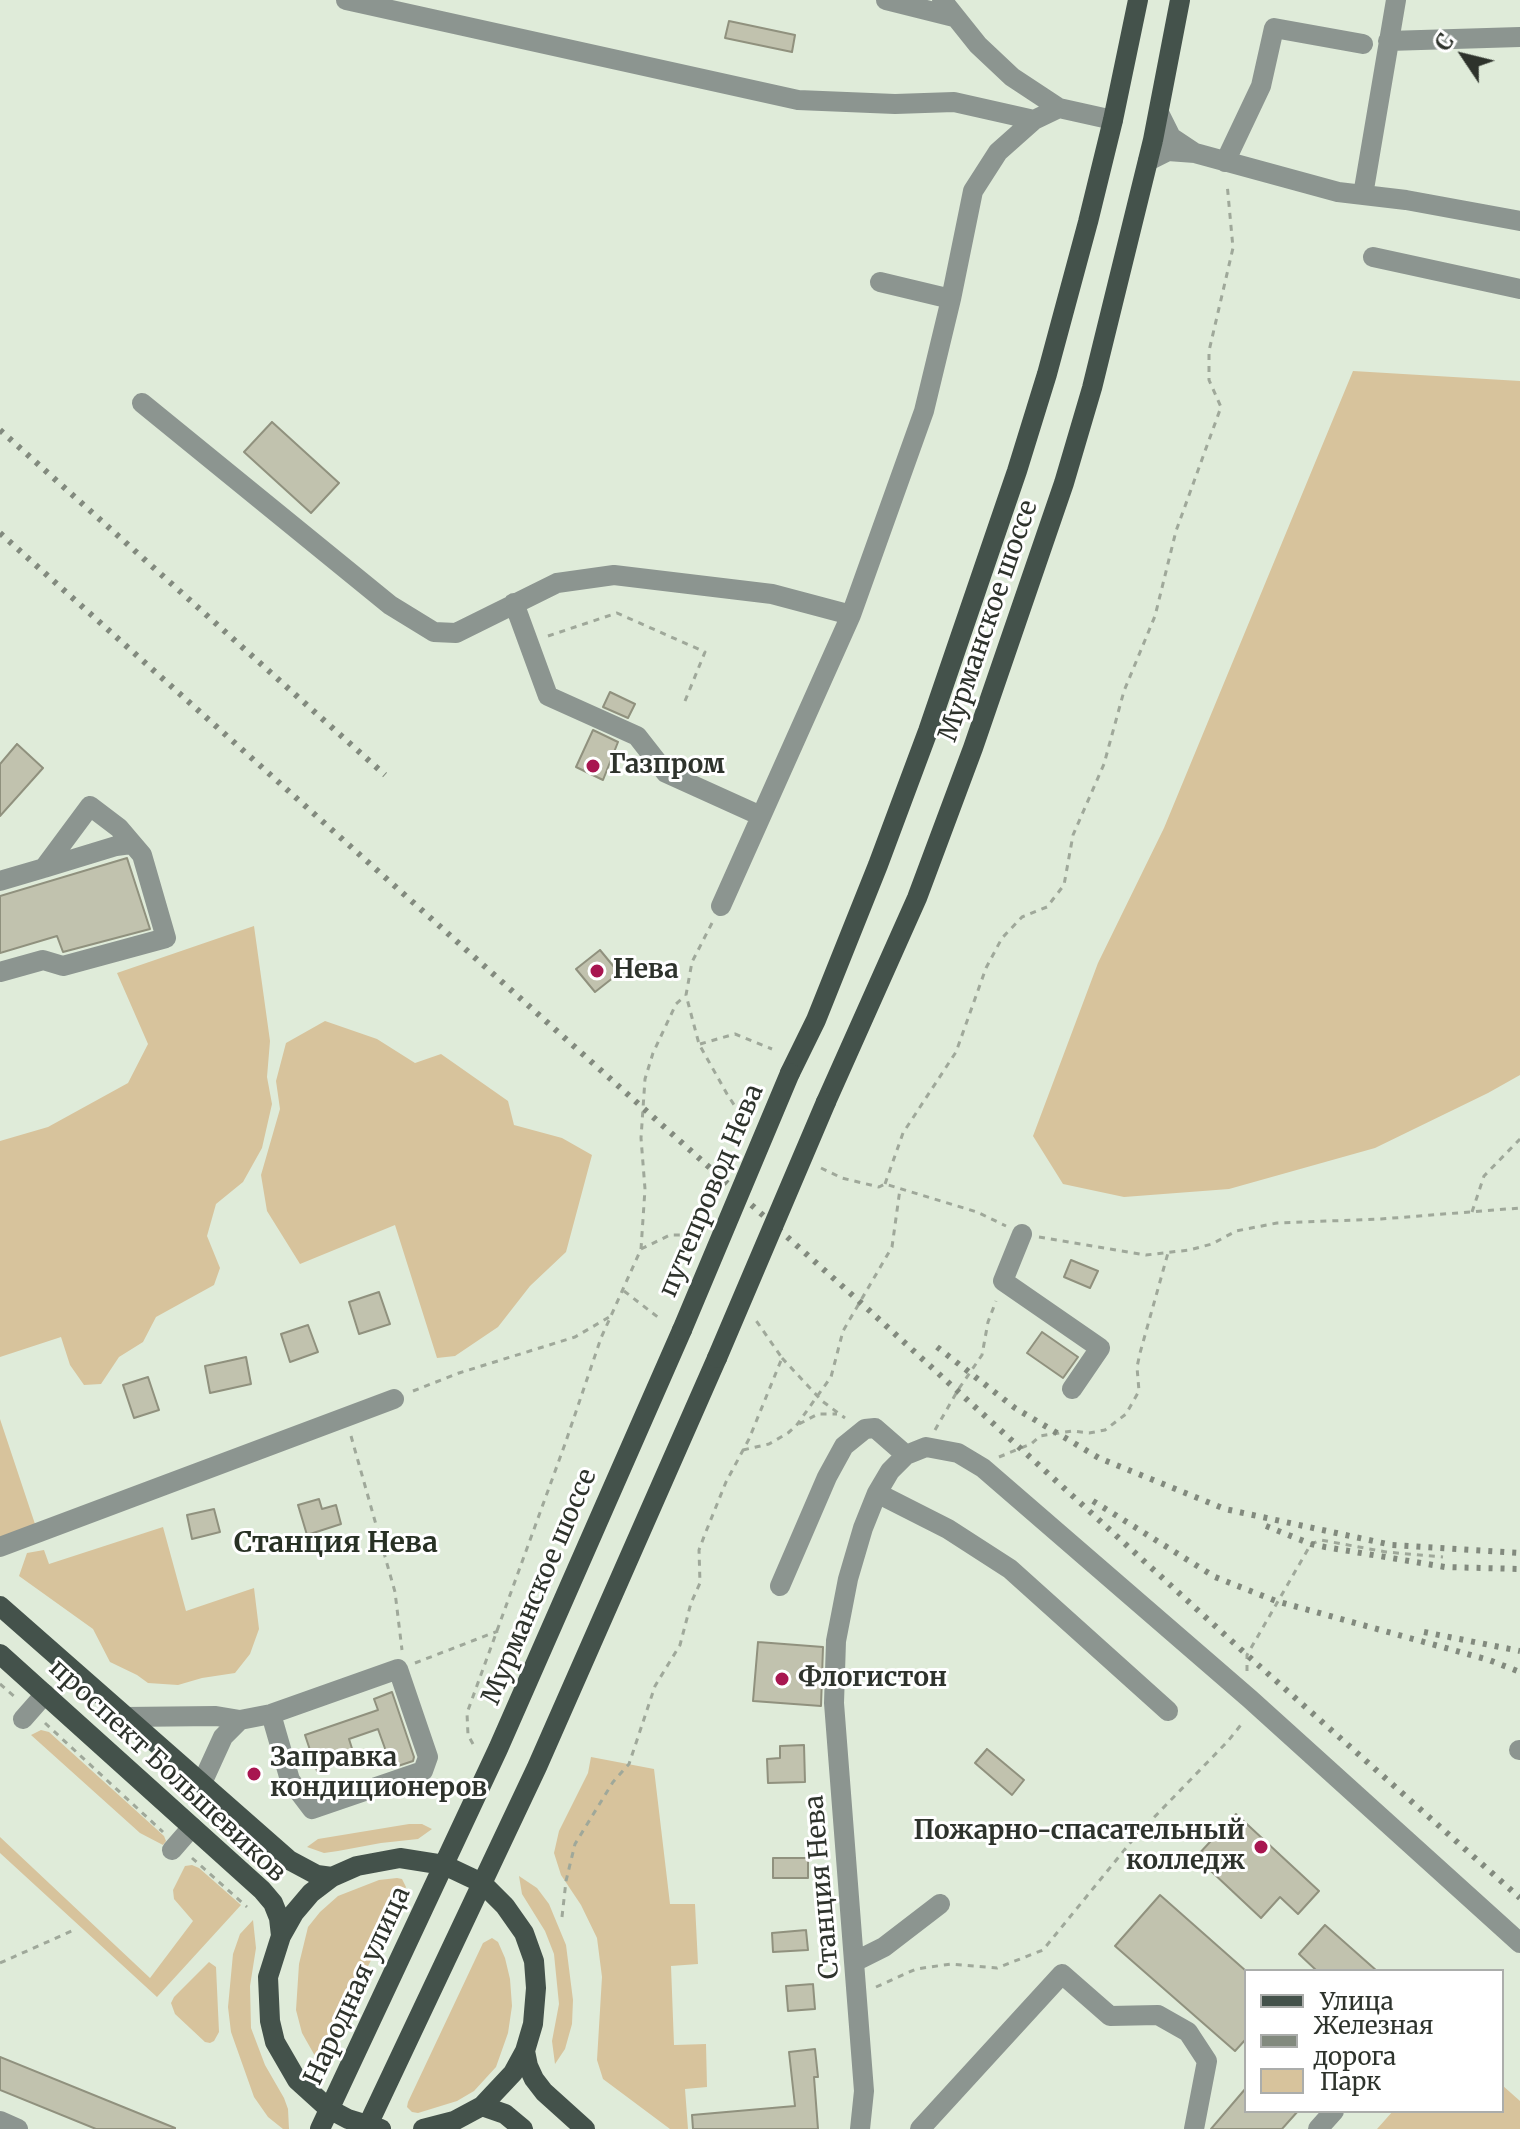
<!DOCTYPE html>
<html>
<head>
<meta charset="utf-8">
<style>
  body { margin:0 }
  #map { position:relative; width:1520px; height:2129px; overflow:hidden; background:#dfebd9; font-family:Merriweather,serif }
  canvas { display:block }
  .legend { position:absolute; left:1244px; top:1969px; width:260px; height:144px; box-sizing:border-box; background:#fff; border:2px solid #abadab; margin:0; padding:10px 14px; list-style:none; font-size:24px; color:#2e332c }
  .legend li { display:flex; align-items:center; gap:16px; height:40px }
  .legend b { width:40px; border:2px solid #abadab }
  .north { position:absolute; left:1424px; top:16px; width:80px; height:80px; -webkit-text-stroke:6px #fff; paint-order:stroke; rotate:305deg; font-size:22px; font-weight:700; line-height:32px; text-align:center; color:#2e332c }
  .north::after { content:''; display:block; margin:auto; width:28px; height:36px; background:#2e332c; clip-path:polygon(50% 0,100% 100%,50% 72%,0 100%) }
</style>
</head>
<body>
<div id="map">
<canvas width="1520" height="2129"></canvas>
<ul class="legend">
<li><b style="height:10px;background:#44524b"></b>Улица</li>
<li><b style="height:10px;background:#828a7e"></b>Железная дорога</li>
<li><b style="height:22px;background:#d7c39c"></b>Парк</li>
</ul>
<div class="north">С</div>
</div>
<script>
const ctx = document.querySelector('canvas').getContext('2d');
ctx.lineJoin = 'round';
function fillPath(path, color) {
  ctx.fillStyle = color;
  ctx.fill(path, 'evenodd');
}
function shape(rows) {
  const path = new Path2D();
  for (const r of rows) {
    path.moveTo(r[0], r[1]);
    for (let i = 2; i < r.length; i += 2) path.lineTo(r[i], r[i + 1]);
  }
  return path;
}
function strokePath(path, color, width, dash) {
  ctx.strokeStyle = color;
  ctx.lineWidth = width;
  ctx.lineCap = dash ? 'butt' : 'round';
  ctx.setLineDash(dash || []);
  ctx.stroke(path);
}
function label(font, color, halo, rows, align = 'center') {
  ctx.font = font + ' Merriweather,serif';
  ctx.lineWidth = 6;
  ctx.setLineDash([]);
  ctx.textBaseline = 'middle';
  ctx.strokeStyle = halo;
  ctx.fillStyle = color;
  for (const [text, x, y, turn = 0] of rows) {
    ctx.save();
    ctx.translate(x, y);
    ctx.rotate((+turn || 0) * Math.PI / 180);
    ctx.textAlign = isNaN(turn) ? turn : align;
    if (halo) ctx.strokeText(text, 0, 0);
    ctx.fillText(text, 0, 0);
    ctx.restore();
  }
}
const green = shape([
  [1353,371,1520,381,1520,1075,1488,1093,1375,1148,1229,1189,1124,1197,1063,1184,1033,1136,1098,963,1164,828],
  [254,926,270,1041,267,1077,272,1104,262,1148,243,1182,216,1204,207,1236,220,1268,214,1285,156,1317,143,1342,119,1357,101,1384,84,1385,70,1365,61,1337,0,1357,0,1141,48,1127,128,1083,148,1044,117,973],
  [325,1021,377,1039,415,1063,441,1054,508,1101,514,1125,562,1138,592,1155,566,1252,530,1286,498,1327,455,1356,437,1358,395,1225,300,1264,267,1211,261,1175,280,1109,276,1081,286,1043],
  [0,1419,35,1524,0,1541],
  [163,1527,186,1611,254,1588,259,1629,250,1654,235,1673,202,1678,178,1685,148,1683,137,1675,110,1662,93,1629,19,1576,27,1553,44,1550,49,1564],
  [41,1730,49,1732,164,1836,166,1841,163,1845,140,1833,31,1735],
  [591,1757,654,1769,670,1904,695,1904,698,1964,671,1966,674,2045,706,2044,707,2087,685,2089,688,2129,670,2129,603,2079,597,2060,602,1977,597,1938,581,1905,561,1875,554,1853,559,1831,588,1773],
  [409,1824,422,1824,432,1829,418,1839,381,1843,338,1851,324,1853,307,1847,318,1839],
  [0,1837,150,1978,193,1921,174,1899,173,1890,185,1866,192,1865,199,1868,241,1905,157,1997,0,1853],
  [519,1876,537,1888,549,1904,566,1945,573,2000,572,2024,565,2049,555,2064,552,2041,559,2004,554,1954,545,1931,522,1894],
  [397,1878,402,1879,406,1887,326,2054,319,2058,315,2056,302,2033,296,2010,299,1964,308,1927,320,1912,338,1896,379,1880],
  [253,1920,256,1948,250,1986,251,2028,265,2065,284,2098,288,2109,289,2129,283,2129,268,2117,254,2097,231,2032,228,2007,233,1954,240,1934],
  [492,1938,498,1942,505,1958,510,1979,512,2006,508,2033,496,2067,474,2091,457,2101,418,2113,412,2112,407,2107,408,2102,483,1943],
  [209,1962,216,1967,219,2032,214,2041,210,2043,205,2042,175,2014,171,2003,174,1997],
  [1502,2085,1520,2101,1520,2129,1377,2129,1393,2111,1502,2111]
]);
const building = shape([
  [729,21,795,35,792,52,725,38,729,21],
  [272,422,339,483,311,513,244,452,272,422],
  [610,692,635,704,628,718,603,707,610,692],
  [593,730,618,742,603,780,576,767,593,730],
  [17,744,43,768,0,816,0,764,17,744],
  [127,858,150,929,63,952,57,936,0,953,0,896,127,858],
  [600,950,619,973,595,992,576,969,600,950],
  [1071,1260,1098,1271,1090,1288,1064,1277,1071,1260],
  [379,1292,390,1324,359,1334,349,1302,379,1292],
  [308,1325,318,1352,290,1362,281,1334,308,1325],
  [1042,1332,1078,1357,1063,1378,1027,1353,1042,1332],
  [246,1357,251,1384,210,1393,205,1366,246,1357],
  [148,1377,159,1410,134,1418,123,1385,148,1377],
  [319,1499,322,1509,336,1505,341,1524,307,1535,298,1505,319,1499],
  [214,1509,220,1532,192,1539,187,1515,214,1509],
  [758,1642,823,1647,821,1706,753,1701,758,1642],
  [392,1692,414,1757,413,1761,392,1768,378,1729,349,1739,355,1758,317,1771,305,1735,378,1710,374,1699,392,1692],
  [804,1745,805,1782,768,1783,767,1759,780,1758,780,1746,804,1745],
  [987,1749,1024,1780,1012,1795,975,1763,987,1749],
  [1236,1814,1319,1891,1298,1914,1280,1897,1261,1918,1196,1857,1236,1814],
  [773,1858,808,1858,808,1878,773,1878,773,1858],
  [1160,1895,1246,1971,1246,2039,1235,2051,1115,1946,1160,1895],
  [1325,1925,1377,1971,1317,1971,1299,1954,1325,1925],
  [806,1930,808,1950,773,1952,772,1933,806,1930],
  [813,1984,815,2009,788,2011,786,1986,813,1984],
  [815,2049,818,2077,814,2077,818,2129,693,2129,692,2115,795,2106,789,2052,815,2049],
  [0,2057,175,2128,175,2129,96,2129,0,2090,0,2057],
  [1246,2088,1246,2111,1298,2111,1282,2129,1211,2129,1246,2088]
]);
const path = shape([
  [548,636,617,613,705,652,685,701],
  [712,923,692,962,686,995,699,1044,727,1094,746,1123],
  [700,1044,735,1034,772,1049],
  [821,1168,842,1178,879,1187,885,1184,977,1212,1006,1226],
  [885,1184,903,1133,956,1052,986,968,1002,938,1022,917,1047,907,1064,885,1073,835,1104,764,1124,691,1155,616,1176,531,1221,407,1209,380,1209,351,1233,248,1227,183],
  [1472,1212,1484,1176,1520,1139],
  [1039,1237,1146,1255,1189,1250,1212,1244,1236,1231,1277,1223,1381,1219,1520,1208],
  [641,1249,670,1235,687,1235,696,1244],
  [624,1291,659,1318],
  [782,1358,822,1401,845,1418],
  [413,1391,459,1373,575,1337,611,1316],
  [799,1424,818,1414,837,1414],
  [935,1430,958,1390,982,1355,988,1322,996,1301],
  [351,1436,395,1592,402,1650],
  [743,1450,769,1444,788,1433,796,1426,831,1377,843,1331,892,1247,900,1189],
  [999,1457,1031,1444,1040,1436,1072,1431,1089,1433,1105,1430,1126,1414,1139,1391,1137,1367,1140,1353,1168,1253],
  [415,1663,498,1631],
  [1247,1671,1247,1655,1311,1544,1321,1540,1386,1552,1443,1557],
  [0,1684,15,1697],
  [45,1723,163,1832],
  [473,1744,468,1735,467,1713,565,1444,601,1338,641,1249,645,1189,641,1138,645,1079,653,1053,676,1004,685,996],
  [192,1858,247,1907],
  [562,1917,566,1881,575,1844,613,1782,629,1764,655,1686,680,1645,691,1603,700,1583,699,1550,705,1534,726,1482,749,1439,782,1358,755,1319],
  [0,1963,74,1930],
  [876,1987,916,1969,951,1964,997,1968,1043,1950,1135,1837,1228,1741,1244,1721]
]);
const minor = shape([
  [346,0,798,100,895,104,954,102,1034,120],
  [886,0,954,17],
  [942,0,978,45,1012,77,1059,108],
  [1388,41,1520,37],
  [1195,153,1338,192,1406,200,1520,221],
  [1148,161,1168,151,1195,153,1171,137,1159,113],
  [1225,162,1261,86,1274,28,1363,44],
  [1363,195,1396,0],
  [1373,257,1520,289],
  [880,282,951,299],
  [142,403,390,605,434,632,456,633,557,583,614,575,772,594,851,615],
  [514,603,548,696,637,736,666,773,761,816],
  [44,868,116,846,131,844],
  [0,881,44,868,90,806,119,828,142,855,166,938,63,966,43,960,0,972],
  [721,906,851,615,924,411,951,299,973,191,998,152,1034,120,1059,108,1113,120],
  [1022,1234,1003,1281,1100,1348,1072,1389],
  [877,1493,948,1529,1010,1569,1168,1711],
  [0,1547,394,1399],
  [780,1586,827,1477,844,1446,865,1429,875,1428,906,1455],
  [125,1717,216,1716,240,1720,271,1714,398,1669,428,1757,423,1771,312,1809,290,1780,271,1714],
  [23,1719,45,1694],
  [1519,1750,1520,1750],
  [202,1783,223,1737,240,1720],
  [172,1850,192,1827],
  [856,1961,884,1947,940,1904],
  [0,2121,18,2129],
  [860,2129,864,2091,834,1703,836,1641,848,1579,863,1528,877,1493,890,1471,906,1455,926,1447,958,1453,983,1468,1250,1699,1520,1943],
  [920,2129,1062,1974,1110,2016,1158,2015,1188,2032,1207,2061,1194,2129],
  [1318,2129,1334,2111]
]);
const major = shape([
  [790,1073,816,1020,878,865,928,731,1017,471,1047,374,1088,222,1113,120,1138,0],
  [826,1102,917,898,973,748,1064,483,1092,388,1153,140,1180,0],
  [0,1606,289,1860,317,1875,332,1877],
  [0,1654,262,1890,273,1903,279,1918,281,1936],
  [525,2051,528,2066,534,2079,544,2092,585,2129],
  [482,2106,505,2114,523,2129],
  [320,2129,498,1749,682,1330],
  [366,2129,537,1767,717,1358],
  [381,2129,348,2119,329,2109,297,2080,275,2042,270,2021,268,1977,281,1936,294,1913,311,1893,332,1877,357,1866,400,1858,444,1865,482,1883,505,1906,524,1933,534,1961,536,1988,533,2024,525,2051,513,2073,482,2106,454,2121,423,2129]
]);
const rail = shape([
  [0,430,385,775],
  [0,533,860,1302,1247,1655,1520,1898],
  [937,1347,1015,1408,1099,1458,1225,1509,1392,1545,1520,1553],
  [1093,1501,1215,1577,1276,1601,1489,1660,1520,1672],
  [1266,1526,1311,1544,1325,1547,1445,1567,1520,1569],
  [1424,1632,1520,1651]
]);
const majorBridge = shape([
  [682,1330,790,1073],
  [717,1358,826,1102]
]);
const markers = [
  [593,766,8,"#a81650"],
  [597,971,8,"#a81650"],
  [782,1679,8,"#a81650"],
  [254,1774,8,"#a81650"],
  [1261,1847,8,"#a81650"]
];
const streetNames = [
  ["Мурманское шоссе",989,621,-71],
  ["путепровод Нева",712,1191,-67],
  ["Мурманское шоссе",540,1587,-67],
  ["проспект Большевиков",167,1771,43],
  ["Станция Нева",823,1887,-95],
  ["Народная улица",358,1986,-65]
];
const poiNames = [
  ["Газпром",609,766],
  ["Нева",613,971],
  ["Флогистон",798,1679],
  ["Заправка",270,1759],
  ["кондиционеров",270,1789],
  ["Пожарно-спасательный",1245,1832,"right"],
  ["колледж",1245,1862,"right"]
];
const neighbourhoodNames = [
  ["Станция Нева",336,1544]
];
fillPath(green, '#d7c39c');
fillPath(building, '#c1c2ae');
strokePath(building, '#90917e', 2);
strokePath(path, '#9fa89a', 3, [6, 6]);
strokePath(minor, '#8c9590', 20);
strokePath(major, '#44524b', 20);
strokePath(rail, '#828a7e', 6, [4, 8]);
strokePath(majorBridge, '#44524b', 20);
for (const [x, y, r, color] of markers) {
  const dot = new Path2D();
  dot.arc(x, y, r, 0, 2 * Math.PI);
  ctx.fillStyle = color;
  ctx.fill(dot);
  strokePath(dot, '#fff', 3);
}
label('26px', '#2e332c', '#fff', streetNames);
label('bold 26px', '#2e332c', '#fff', poiNames, 'left');
label('bold 28px', '#283124', '#fff', neighbourhoodNames);
</script>
</body>
</html>
